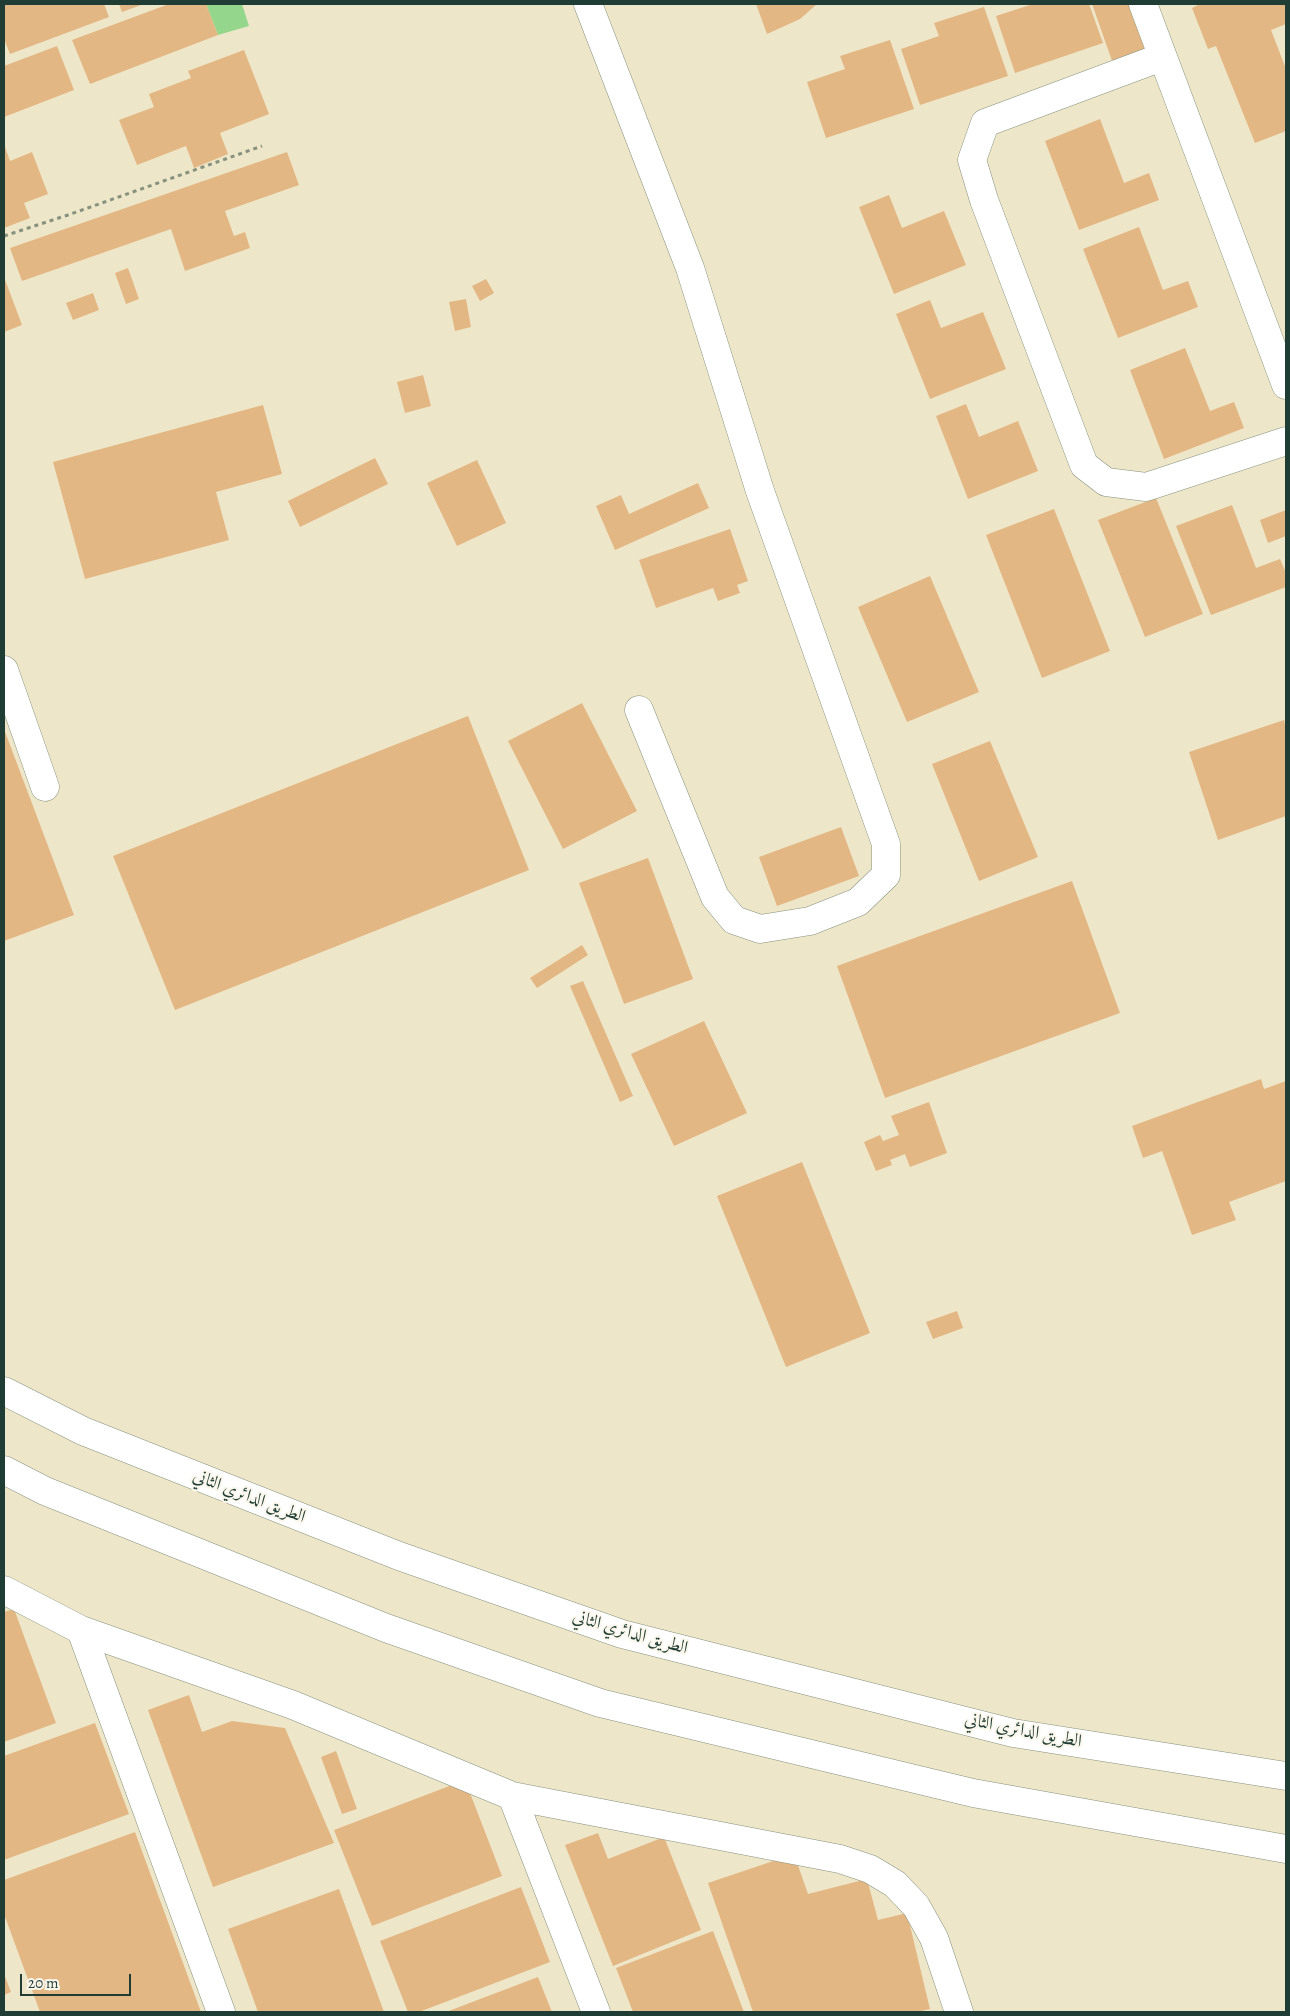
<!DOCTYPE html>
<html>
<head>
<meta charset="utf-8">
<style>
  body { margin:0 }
  #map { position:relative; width:1290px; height:2016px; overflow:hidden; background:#eee6c9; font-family:Alegreya,serif }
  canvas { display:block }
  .frame { position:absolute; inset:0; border:5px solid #1f3d34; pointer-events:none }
  .scale { position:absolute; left:20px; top:1974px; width:111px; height:22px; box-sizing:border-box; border:2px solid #1f3d34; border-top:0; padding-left:6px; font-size:15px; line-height:18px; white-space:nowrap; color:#1f3d34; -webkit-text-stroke:4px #fbf7ec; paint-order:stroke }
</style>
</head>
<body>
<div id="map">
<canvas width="1290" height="2016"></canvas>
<div class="frame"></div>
<div class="scale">20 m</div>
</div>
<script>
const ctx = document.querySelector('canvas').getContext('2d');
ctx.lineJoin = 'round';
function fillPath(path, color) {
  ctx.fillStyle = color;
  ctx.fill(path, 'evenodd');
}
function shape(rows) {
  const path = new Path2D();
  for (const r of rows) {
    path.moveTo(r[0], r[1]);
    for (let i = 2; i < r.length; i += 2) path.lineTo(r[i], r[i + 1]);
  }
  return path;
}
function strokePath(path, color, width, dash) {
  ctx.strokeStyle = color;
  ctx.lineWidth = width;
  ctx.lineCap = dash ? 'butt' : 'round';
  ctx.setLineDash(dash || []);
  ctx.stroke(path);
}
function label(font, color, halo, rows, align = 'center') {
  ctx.font = font + ' Alegreya,Amiri,serif';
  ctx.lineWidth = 4;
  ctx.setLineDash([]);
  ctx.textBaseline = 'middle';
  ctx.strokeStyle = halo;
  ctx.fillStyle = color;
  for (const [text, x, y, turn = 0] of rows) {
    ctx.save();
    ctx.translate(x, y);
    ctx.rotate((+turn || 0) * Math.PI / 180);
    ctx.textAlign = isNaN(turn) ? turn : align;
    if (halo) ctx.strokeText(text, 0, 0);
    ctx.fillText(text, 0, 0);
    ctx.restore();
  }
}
const green = shape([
  [206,4,242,4,249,26,218,35]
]);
const building = shape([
  [4,4,104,4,109,17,10,54,4,39],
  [119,4,144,4,122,12],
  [169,4,206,4,218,35,90,84,72,40],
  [756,4,817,4,800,19,767,34],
  [1033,4,1089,4,1103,43,1015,73,996,16],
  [1092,4,1129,4,1149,60,1116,72],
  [1200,4,1286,4,1286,24,1271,30,1286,69,1286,131,1255,143,1216,46,1208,49,1192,8],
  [984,7,1008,76,920,105,901,49,939,36,934,23],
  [890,40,914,109,826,138,807,82,845,69,840,56],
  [57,46,74,90,4,117,4,66],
  [244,50,269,114,220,133,228,154,194,168,186,146,137,165,119,120,154,107,149,94,191,78,188,71],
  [1100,119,1124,183,1149,173,1159,200,1079,230,1045,141],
  [4,144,10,161,32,152,48,194,24,203,30,218,4,228],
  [287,152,299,185,225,211,234,236,245,232,250,248,185,271,171,229,22,281,10,248],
  [889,195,902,228,944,211,966,265,894,294,859,207],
  [1139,227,1163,290,1188,281,1198,307,1118,338,1083,249],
  [128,268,139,299,126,304,115,273],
  [4,277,22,325,4,332],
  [486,279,494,293,480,301,472,286],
  [93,293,99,310,73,320,66,303],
  [466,299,471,327,455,331,449,302],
  [930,300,941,328,983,312,1006,369,930,399,896,314],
  [1185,348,1210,411,1234,402,1244,428,1164,459,1130,370],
  [423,375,431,406,405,413,397,382],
  [966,404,979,437,1018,421,1038,471,968,499,936,416],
  [263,405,282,474,216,492,229,540,85,579,53,462],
  [375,458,388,484,300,527,288,501],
  [477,460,506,523,457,546,427,483],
  [698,483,709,508,615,550,596,506,621,495,629,514],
  [1156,498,1203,614,1145,637,1098,520],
  [1232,505,1256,568,1280,559,1286,573,1286,587,1211,615,1176,526],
  [1054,509,1110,651,1042,678,986,535],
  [1286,510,1286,536,1268,543,1260,520],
  [730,529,748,581,737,585,740,593,718,601,713,588,656,608,639,560],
  [930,576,979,692,907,722,858,607],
  [582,703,637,811,563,849,508,741],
  [468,716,529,870,175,1010,113,856],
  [1284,720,1286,728,1286,816,1218,840,1189,752],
  [4,729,74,915,4,941],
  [990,741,1038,857,979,881,932,764],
  [841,827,859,876,777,906,759,857],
  [648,858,693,979,624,1004,579,883],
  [1072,881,1120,1013,885,1098,837,966],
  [582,945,588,955,537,988,530,978],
  [583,981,633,1096,620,1102,570,986],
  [704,1021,747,1113,674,1146,631,1054],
  [1261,1079,1264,1089,1286,1081,1286,1181,1229,1202,1236,1220,1192,1235,1162,1151,1143,1158,1132,1126],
  [929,1102,947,1153,910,1167,905,1154,890,1160,892,1165,876,1171,864,1142,880,1135,883,1141,899,1135,891,1116],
  [802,1162,870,1333,786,1367,717,1196],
  [957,1311,963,1328,933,1339,926,1322],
  [14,1609,56,1723,4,1742,4,1612],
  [189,1695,202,1732,232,1721,285,1728,334,1843,213,1887,148,1710],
  [95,1723,129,1814,4,1860,4,1756],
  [336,1751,357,1809,342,1814,321,1757],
  [465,1780,502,1876,372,1926,334,1830],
  [135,1832,201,2012,40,2012,4,1914,4,1880],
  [598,1833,608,1859,664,1837,701,1930,613,1966,565,1845],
  [794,1854,808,1894,867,1879,878,1920,907,1913,930,2009,916,2012,753,2012,708,1883],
  [521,1887,550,1962,419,2012,408,2012,380,1941],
  [339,1889,384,2012,258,2012,228,1929],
  [713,1931,744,2012,633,2012,616,1968],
  [4,1974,11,1992,4,1995],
  [538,1977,552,2012,446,2012]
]);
const path = shape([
  [4,236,68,215,262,146]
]);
const minor = shape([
  [588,4,690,268,760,491,886,844,886,875,858,902,810,921,760,929,734,920,715,897,639,710],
  [1143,4,1286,385],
  [1162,57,985,123,972,160,984,200,1084,465,1106,482,1146,487,1286,441],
  [4,670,45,787],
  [4,1590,81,1630,293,1705,512,1796,840,1859,870,1869,895,1884,916,1906,934,1938,959,2012],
  [81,1630,221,2012],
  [512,1796,596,2012]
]);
const motorway = shape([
  [4,1391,83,1431,399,1556,622,1634,1013,1733,1286,1776],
  [4,1470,45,1491,386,1628,600,1703,973,1793,1286,1849]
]);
const streetNames = [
  ["الطريق الدائري الثاني",249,1497,21],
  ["الطريق الدائري الثاني",630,1633,16],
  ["الطريق الدائري الثاني",1023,1731,11]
];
fillPath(green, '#95d68d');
fillPath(building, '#e3b783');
strokePath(minor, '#86927e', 29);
strokePath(motorway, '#86927e', 29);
strokePath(path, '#86927e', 3, [4, 4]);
strokePath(minor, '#fff', 28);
strokePath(motorway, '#fff', 28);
label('18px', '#1f3d34', '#fbf7ec', streetNames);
</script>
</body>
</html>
